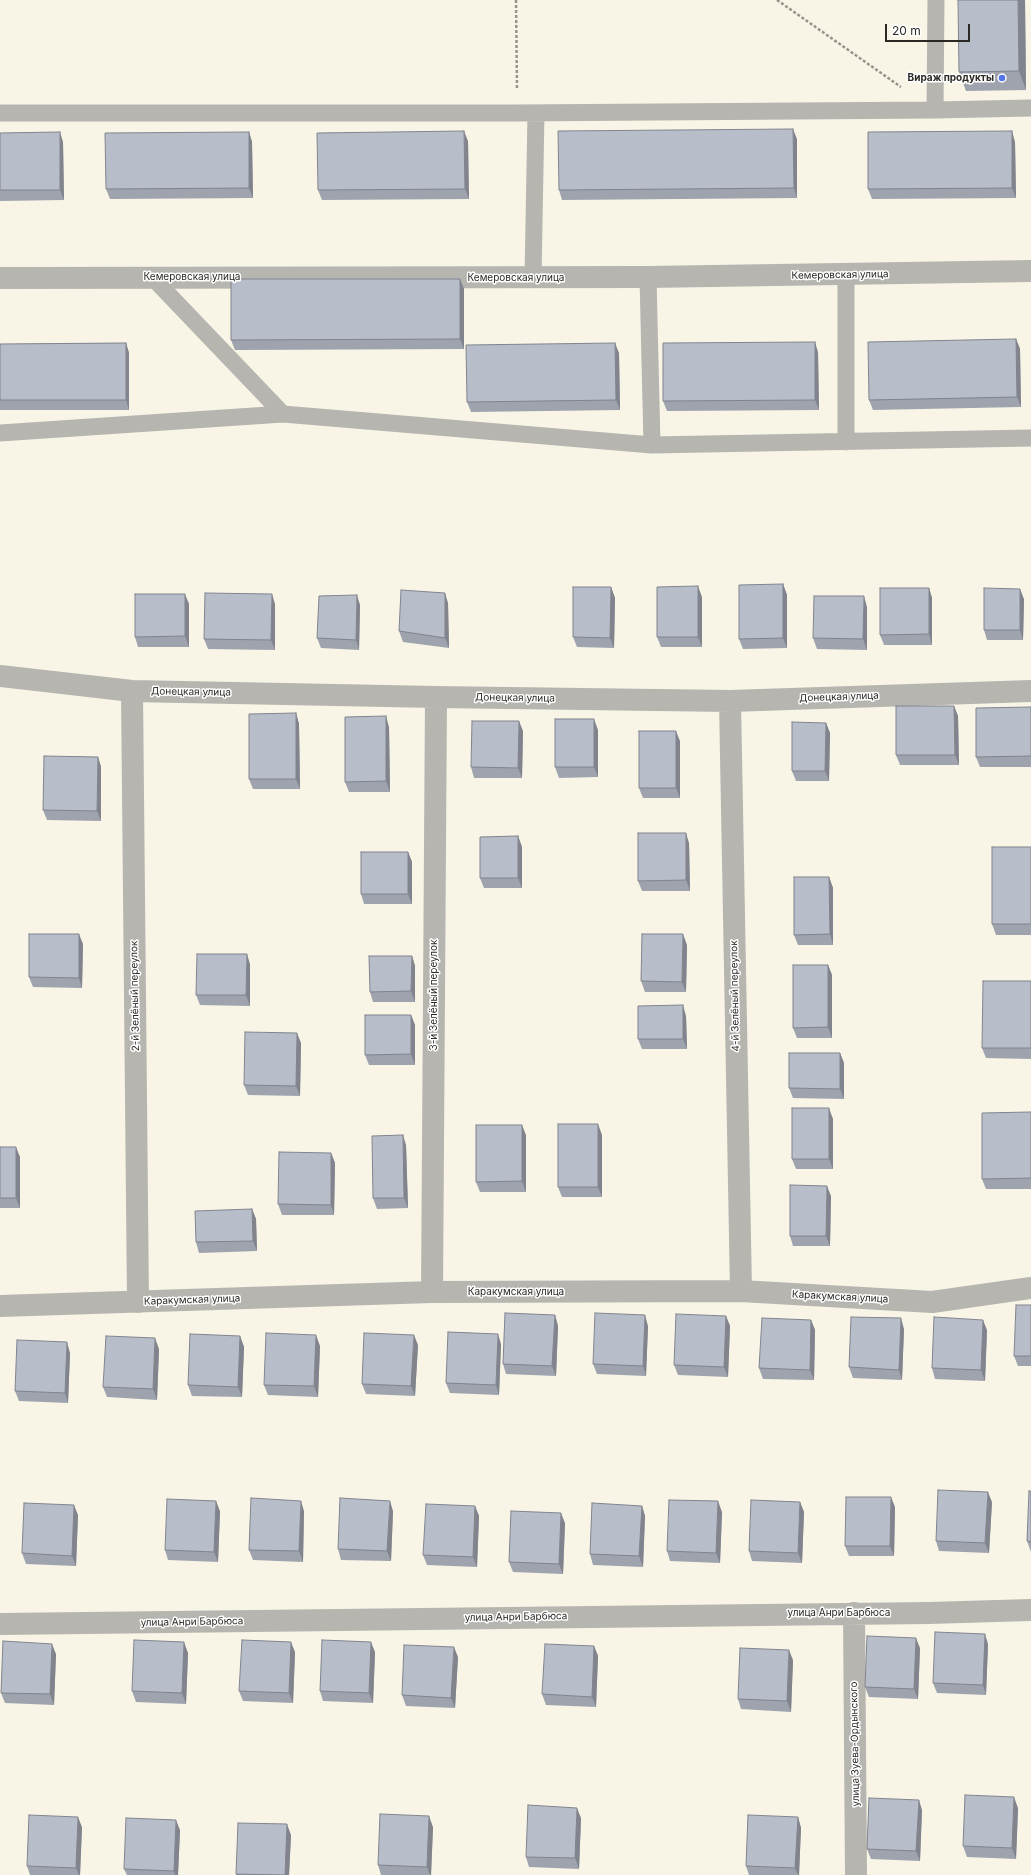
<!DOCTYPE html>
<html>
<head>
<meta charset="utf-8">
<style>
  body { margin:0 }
  #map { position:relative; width:1031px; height:1875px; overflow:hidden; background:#f8f5e7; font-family:Inter,sans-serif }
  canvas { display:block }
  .scale { position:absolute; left:885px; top:24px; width:85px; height:18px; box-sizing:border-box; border:2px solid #2b2924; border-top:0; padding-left:5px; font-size:12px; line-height:14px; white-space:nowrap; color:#2b2924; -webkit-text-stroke:3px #fff; paint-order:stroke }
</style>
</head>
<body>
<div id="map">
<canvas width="1031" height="1875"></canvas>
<div class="scale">20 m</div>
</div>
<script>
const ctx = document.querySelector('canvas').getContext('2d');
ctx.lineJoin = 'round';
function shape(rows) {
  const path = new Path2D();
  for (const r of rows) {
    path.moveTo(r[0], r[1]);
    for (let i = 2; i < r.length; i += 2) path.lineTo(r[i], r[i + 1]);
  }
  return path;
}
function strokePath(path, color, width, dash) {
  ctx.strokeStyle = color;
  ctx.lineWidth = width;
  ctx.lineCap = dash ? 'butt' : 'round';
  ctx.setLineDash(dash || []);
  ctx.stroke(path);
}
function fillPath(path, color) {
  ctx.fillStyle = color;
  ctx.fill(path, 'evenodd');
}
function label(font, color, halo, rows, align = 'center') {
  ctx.font = font + ' Inter,sans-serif';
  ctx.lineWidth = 3;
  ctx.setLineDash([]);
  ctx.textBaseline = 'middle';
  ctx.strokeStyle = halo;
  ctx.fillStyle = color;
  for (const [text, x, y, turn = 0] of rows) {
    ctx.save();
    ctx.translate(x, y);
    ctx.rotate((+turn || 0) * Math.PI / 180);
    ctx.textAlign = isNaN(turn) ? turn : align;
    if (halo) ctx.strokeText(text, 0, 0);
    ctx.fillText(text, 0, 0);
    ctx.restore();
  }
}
const path = shape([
  [516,0,517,89],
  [777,0,901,87]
]);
const service = shape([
  [935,110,1031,108],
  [0,113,518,113,935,110,936,0],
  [152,277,283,414],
  [648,277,652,445,1031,438],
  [533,278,536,113],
  [0,433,283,414,652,445],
  [846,442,846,275]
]);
const minor = shape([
  [0,676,132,691,436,697,730,701,1031,691],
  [132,691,138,1302],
  [730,701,741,1291],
  [432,1292,436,697],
  [0,1306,432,1292,741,1291,932,1302,1031,1288],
  [854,1613,856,1875],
  [0,1624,929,1613,1031,1610]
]);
const tertiary = shape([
  [0,278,648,277,1031,271]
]);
const wall = shape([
  [1025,0,1026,90,966,91,959,72],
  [249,132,252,142,253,198,110,199,106,189],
  [0,133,63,142,64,200,0,201],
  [797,139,797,198,562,200,559,190],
  [468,141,469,199,322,200,318,190],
  [1015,142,1016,198,872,199,868,189],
  [460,279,464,289,464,349,235,350,231,340],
  [1016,339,1020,349,1021,407,873,410,869,400],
  [126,343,129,353,129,410,0,410,0,344],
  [818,352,819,410,667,411,663,401],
  [619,353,620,410,471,412,467,402],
  [783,584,787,595,787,648,743,649,739,639],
  [611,587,615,598,614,648,577,647,573,637],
  [929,588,932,598,932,645,884,645,880,635],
  [702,597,702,647,661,647,657,637],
  [1024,599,1023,640,987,640,984,630],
  [448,603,449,648,403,642,399,631],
  [189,604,189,647,138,647,135,637],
  [275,604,275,650,208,649,204,639],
  [360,605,359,650,321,648,317,638],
  [867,607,867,650,817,649,813,638],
  [954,706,958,716,959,765,900,765,896,755],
  [1031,707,1031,767,980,767,976,757],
  [296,713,299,724,300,789,253,789,249,779],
  [826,723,830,733,829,781,796,781,792,771],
  [389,727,390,792,349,792,345,782],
  [598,730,598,777,559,778,555,767],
  [523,731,522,778,474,778,471,767],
  [680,741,680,798,643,798,639,788],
  [98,757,101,767,101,821,47,820,43,810],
  [518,836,522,847,522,888,484,888,480,878],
  [689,843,690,891,642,891,638,881],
  [1031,847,1031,935,996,935,992,924],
  [408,852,412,862,412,904,364,904,361,894],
  [829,877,833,888,833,945,798,945,794,935],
  [83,944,82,988,33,987,29,977],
  [687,945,686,992,645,992,641,981],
  [412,956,415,966,415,1002,373,1002,370,992],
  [250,964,250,1006,200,1005,196,995],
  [828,965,832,975,832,1038,797,1038,793,1028],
  [1031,981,1031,1059,986,1058,982,1048],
  [411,1015,415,1025,415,1065,369,1065,365,1055],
  [686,1016,687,1049,642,1049,638,1039],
  [301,1043,300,1096,248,1095,244,1085],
  [840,1053,844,1063,844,1099,793,1098,789,1088],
  [1031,1112,1031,1189,986,1189,982,1179],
  [833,1119,833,1169,796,1169,792,1159],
  [526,1135,526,1192,480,1192,476,1182],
  [602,1135,602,1197,562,1197,558,1187],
  [406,1145,408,1208,377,1209,373,1198],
  [0,1147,20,1157,20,1208,0,1208],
  [331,1153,335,1163,334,1215,282,1215,278,1204],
  [831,1196,830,1246,793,1246,790,1236],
  [252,1209,256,1219,257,1251,199,1253,196,1242],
  [1031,1305,1031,1366,1018,1366,1014,1356],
  [555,1315,558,1326,556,1376,506,1374,503,1364],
  [726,1316,730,1326,728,1377,678,1375,674,1365],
  [811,1320,815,1330,814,1380,763,1379,759,1368],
  [648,1326,646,1376,597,1374,593,1364],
  [904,1329,902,1380,853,1378,849,1367],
  [987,1330,985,1381,935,1379,932,1368],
  [240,1336,244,1347,242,1397,192,1396,188,1385],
  [501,1344,499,1395,450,1393,446,1383],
  [418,1345,415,1396,366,1394,362,1384],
  [320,1346,318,1397,268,1395,264,1385],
  [159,1349,157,1400,107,1397,103,1387],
  [70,1353,68,1403,19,1401,15,1391],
  [1031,1491,1031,1552,1027,1541],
  [800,1502,804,1512,802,1563,752,1561,749,1551],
  [992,1502,989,1553,939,1551,936,1541],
  [475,1506,479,1516,477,1567,427,1565,423,1555],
  [642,1506,645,1516,643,1567,593,1565,590,1554],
  [895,1507,894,1556,849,1556,845,1546],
  [220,1511,218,1562,168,1560,165,1550],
  [304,1511,303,1562,253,1560,249,1550],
  [393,1511,391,1561,341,1560,338,1549],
  [722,1512,720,1563,670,1561,667,1551],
  [78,1515,76,1566,26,1564,22,1553],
  [565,1523,563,1574,513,1572,509,1562],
  [988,1644,986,1695,937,1693,933,1683],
  [594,1646,598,1656,596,1707,546,1705,542,1694],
  [920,1648,918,1699,869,1697,865,1687],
  [295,1652,293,1703,243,1701,239,1691],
  [375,1652,373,1703,323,1701,320,1691],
  [188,1653,186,1704,136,1702,132,1691],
  [56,1654,54,1705,5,1703,1,1693],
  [458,1657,455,1708,406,1706,402,1695],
  [793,1660,791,1712,741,1709,738,1699],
  [1018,1808,1016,1859,967,1857,963,1846],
  [922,1810,920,1861,871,1859,867,1849],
  [798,1817,801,1828,799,1875,749,1875,746,1866],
  [581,1818,579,1869,529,1867,526,1857],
  [82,1827,80,1875,30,1875,27,1866],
  [433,1827,431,1875,381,1875,378,1865],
  [180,1830,178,1875,127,1875,124,1869],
  [291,1835,289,1875,236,1875,236,1874]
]);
const shadedWall = shape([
  [1018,0,1025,0,1026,90,1019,71],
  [793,129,797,139,797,198,794,188],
  [464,131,468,141,469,199,465,189],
  [1012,131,1015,142,1016,198,1012,188],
  [60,132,63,142,64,200,60,190],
  [249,132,252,142,253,198,249,188],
  [460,279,464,289,464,349,460,339],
  [1016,339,1020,349,1021,407,1017,397],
  [815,342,818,352,819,410,815,400],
  [126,343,129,353,129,410,126,400],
  [615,343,619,353,620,410,616,400],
  [783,584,787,595,787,648,783,638],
  [698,586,702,597,702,647,698,637],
  [611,587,615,598,614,648,610,638],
  [929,588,932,598,932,645,929,634],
  [1020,589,1024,599,1023,640,1020,630],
  [445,593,448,603,449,648,445,638],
  [185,594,189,604,189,647,185,636],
  [272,594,275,604,275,650,271,640],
  [357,595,360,605,359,650,356,640],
  [864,596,867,607,867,650,863,639],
  [954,706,958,716,959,765,955,755],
  [296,713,299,724,300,789,296,779],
  [386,716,389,727,390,792,386,781],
  [594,719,598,730,598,777,594,767],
  [519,721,523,731,522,778,518,768],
  [826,723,830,733,829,781,825,771],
  [676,731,680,741,680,798,676,788],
  [98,757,101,767,101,821,97,811],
  [686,833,689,843,690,891,686,880],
  [518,836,522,847,522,888,518,878],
  [408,852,412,862,412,904,408,894],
  [829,877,833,888,833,945,830,934],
  [79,934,83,944,82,988,79,978],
  [683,934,687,945,686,992,682,982],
  [247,954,250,964,250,1006,246,995],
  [412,956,415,966,415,1002,411,991],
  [828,965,832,975,832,1038,828,1027],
  [683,1005,686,1016,687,1049,683,1039],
  [411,1015,415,1025,415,1065,411,1054],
  [297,1033,301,1043,300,1096,296,1086],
  [840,1053,844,1063,844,1099,840,1089],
  [829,1108,833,1119,833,1169,829,1159],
  [598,1124,602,1135,602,1197,598,1187],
  [522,1125,526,1135,526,1192,522,1181],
  [403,1135,406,1145,408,1208,404,1198],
  [16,1147,20,1157,20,1208,16,1198],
  [331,1153,335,1163,334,1215,331,1205],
  [827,1186,831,1196,830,1246,826,1236],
  [252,1209,256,1219,257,1251,253,1241],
  [555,1315,558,1326,556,1376,552,1366],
  [645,1315,648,1326,646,1376,643,1366],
  [726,1316,730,1326,728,1377,724,1367],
  [901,1318,904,1329,902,1380,899,1370],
  [811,1320,815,1330,814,1380,810,1370],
  [983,1320,987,1330,985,1381,981,1370],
  [498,1334,501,1344,499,1395,496,1385],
  [316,1335,320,1346,318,1397,314,1386],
  [414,1335,418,1345,415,1396,411,1386],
  [240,1336,244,1347,242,1397,238,1387],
  [155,1338,159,1349,157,1400,153,1389],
  [67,1342,70,1353,68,1403,65,1393],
  [988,1492,992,1502,989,1553,985,1543],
  [891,1497,895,1507,894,1556,890,1546],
  [216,1501,220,1511,218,1562,214,1552],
  [301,1501,304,1511,303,1562,299,1551],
  [390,1501,393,1511,391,1561,387,1551],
  [718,1501,722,1512,720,1563,716,1553],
  [800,1502,804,1512,802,1563,798,1553],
  [74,1505,78,1515,76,1566,72,1556],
  [475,1506,479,1516,477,1567,473,1557],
  [642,1506,645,1516,643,1567,639,1556],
  [561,1513,565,1523,563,1574,559,1564],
  [985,1634,988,1644,986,1695,983,1685],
  [916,1638,920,1648,918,1699,914,1689],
  [184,1642,188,1653,186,1704,182,1693],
  [291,1642,295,1652,293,1703,289,1693],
  [371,1642,375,1652,373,1703,369,1693],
  [52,1644,56,1654,54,1705,50,1694],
  [594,1646,598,1656,596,1707,592,1697],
  [454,1647,458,1657,455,1708,451,1698],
  [789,1650,793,1660,791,1712,787,1701],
  [1014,1797,1018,1808,1016,1859,1012,1848],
  [919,1800,922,1810,920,1861,916,1851],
  [577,1808,581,1818,579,1869,575,1858],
  [429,1816,433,1827,431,1875,430,1875,427,1867],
  [78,1817,82,1827,80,1875,79,1875,76,1868],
  [798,1817,801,1828,799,1875,798,1875,795,1868],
  [176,1820,180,1830,178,1875,175,1875,174,1871],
  [287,1824,291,1835,289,1875,285,1875]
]);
const building = shape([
  [958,0,1018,0,1019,71,959,72,958,0],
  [793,129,794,188,559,190,558,131,793,129],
  [464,131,465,189,318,190,317,133,464,131],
  [1012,131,1012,188,868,189,868,132,1012,131],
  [60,132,60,190,0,190,0,133,60,132],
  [249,132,249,188,106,189,105,133,249,132],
  [231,279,460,279,460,339,231,340,231,279],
  [1016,339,1017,397,869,400,868,342,1016,339],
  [815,342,815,400,663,401,663,343,815,342],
  [126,343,126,400,0,400,0,344,126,343],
  [615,343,616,400,467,402,466,345,615,343],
  [783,584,783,638,739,639,739,585,783,584],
  [698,586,698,637,657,637,657,587,698,586],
  [573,587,611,587,610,638,573,637,573,587],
  [880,588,929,588,929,634,880,635,880,588],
  [984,588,1020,589,1020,630,984,630,984,588],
  [401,590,445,593,445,638,399,631,401,590],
  [205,593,272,594,271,640,204,639,205,593],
  [135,594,185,594,185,636,135,637,135,594],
  [357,595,356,640,317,638,319,596,357,595],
  [814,596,864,596,863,639,813,638,814,596],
  [896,706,954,706,955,755,896,755,896,706],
  [1031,707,1031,756,976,757,976,708,1031,707],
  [296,713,296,779,249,779,249,714,296,713],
  [386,716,386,781,345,782,345,717,386,716],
  [555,719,594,719,594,767,555,767,555,719],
  [472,721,519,721,518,768,471,767,472,721],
  [792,722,826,723,825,771,792,771,792,722],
  [639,731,676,731,676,788,639,788,639,731],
  [44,756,98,757,97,811,43,810,44,756],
  [638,833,686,833,686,880,638,881,638,833],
  [518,836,518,878,480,878,480,837,518,836],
  [992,847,1031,847,1031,924,992,924,992,847],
  [361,852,408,852,408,894,361,894,361,852],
  [794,877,829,877,830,934,794,935,794,877],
  [29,934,79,934,79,978,29,977,29,934],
  [642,934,683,934,682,982,641,981,642,934],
  [197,954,247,954,246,995,196,995,197,954],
  [369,956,412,956,411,991,370,992,369,956],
  [793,965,828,965,828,1027,793,1028,793,965],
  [983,981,1031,981,1031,1048,982,1048,983,981],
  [683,1005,683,1039,638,1039,638,1006,683,1005],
  [365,1015,411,1015,411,1054,365,1055,365,1015],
  [245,1032,297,1033,296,1086,244,1085,245,1032],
  [789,1053,840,1053,840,1089,789,1088,789,1053],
  [792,1108,829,1108,829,1159,792,1159,792,1108],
  [1031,1112,1031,1178,982,1179,982,1113,1031,1112],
  [558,1124,598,1124,598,1187,558,1187,558,1124],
  [476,1125,522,1125,522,1181,476,1182,476,1125],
  [403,1135,404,1198,373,1198,372,1136,403,1135],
  [0,1147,16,1147,16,1198,0,1198,0,1147],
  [279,1152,331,1153,331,1205,278,1204,279,1152],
  [790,1185,827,1186,826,1236,790,1236,790,1185],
  [252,1209,253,1241,196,1242,195,1211,252,1209],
  [1016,1305,1031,1305,1031,1356,1014,1356,1016,1305],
  [505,1313,555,1315,552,1366,503,1364,505,1313],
  [595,1313,645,1315,643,1366,593,1364,595,1313],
  [676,1314,726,1316,724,1367,674,1365,676,1314],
  [851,1317,901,1318,899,1370,849,1367,851,1317],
  [934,1317,983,1320,981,1370,932,1368,934,1317],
  [762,1318,811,1320,810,1370,759,1368,762,1318],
  [448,1332,498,1334,496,1385,446,1383,448,1332],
  [266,1333,316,1335,314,1386,264,1385,266,1333],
  [364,1333,414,1335,411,1386,362,1384,364,1333],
  [190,1334,240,1336,238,1387,188,1385,190,1334],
  [106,1336,155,1338,153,1389,103,1387,106,1336],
  [17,1340,67,1342,65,1393,15,1391,17,1340],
  [938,1490,988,1492,985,1543,936,1541,938,1490],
  [1029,1491,1031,1491,1031,1542,1027,1541,1029,1491],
  [846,1497,891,1497,890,1546,845,1546,846,1497],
  [251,1498,301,1501,299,1551,249,1550,251,1498],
  [340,1498,390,1501,387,1551,338,1549,340,1498],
  [167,1499,216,1501,214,1552,165,1550,167,1499],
  [669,1500,718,1501,716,1553,667,1551,669,1500],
  [751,1500,800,1502,798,1553,749,1551,751,1500],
  [24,1503,74,1505,72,1556,22,1553,24,1503],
  [592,1503,642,1506,639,1556,590,1554,592,1503],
  [426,1504,475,1506,473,1557,423,1555,426,1504],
  [511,1511,561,1513,559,1564,509,1562,511,1511],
  [935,1632,985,1634,983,1685,933,1683,935,1632],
  [867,1636,916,1638,914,1689,865,1687,867,1636],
  [134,1640,184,1642,182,1693,132,1691,134,1640],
  [242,1640,291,1642,289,1693,239,1691,242,1640],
  [322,1640,371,1642,369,1693,320,1691,322,1640],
  [3,1641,52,1644,50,1694,1,1693,3,1641],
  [545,1644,594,1646,592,1697,542,1694,545,1644],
  [404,1645,454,1647,451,1698,402,1695,404,1645],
  [740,1648,789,1650,787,1701,738,1699,740,1648],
  [965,1795,1014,1797,1012,1848,963,1846,965,1795],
  [869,1798,919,1800,916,1851,867,1849,869,1798],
  [528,1805,577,1808,575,1858,526,1857,528,1805],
  [380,1814,429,1816,427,1867,378,1865,380,1814],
  [29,1815,78,1817,76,1868,27,1866,29,1815],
  [748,1815,798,1817,795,1868,746,1866,748,1815],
  [126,1818,176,1820,174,1871,124,1869,126,1818],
  [238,1823,287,1824,285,1875,236,1874,238,1823]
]);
const markers = [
  [1002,78,4,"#5375ea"]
];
const poiNames = [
  ["Вираж продукты",994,78]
];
const streetNames = [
  ["Кемеровская улица",840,275,-1],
  ["Кемеровская улица",192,277],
  ["Кемеровская улица",516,278],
  ["Донецкая улица",191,692,1],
  ["Донецкая улица",839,697,-2],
  ["Донецкая улица",515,698,1],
  ["3-й Зелёный переулок",434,995,-90],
  ["2-й Зелёный переулок",135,996,-91],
  ["4-й Зелёный переулок",735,996,-91],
  ["Каракумская улица",516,1292],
  ["Каракумская улица",840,1297,3],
  ["Каракумская улица",192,1300,-2],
  ["улица Анри Барбюса",839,1613],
  ["улица Анри Барбюса",516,1617,-1],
  ["улица Анри Барбюса",192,1622,-1],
  ["улица Зуева-Ордынского",855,1744,-91]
];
strokePath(path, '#96938a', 2.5, [3, 2]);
strokePath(service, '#b6b5af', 17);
strokePath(minor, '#b6b5af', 22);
strokePath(tertiary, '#b6b5af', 22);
fillPath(wall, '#9ea3ae');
fillPath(shadedWall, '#81848d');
fillPath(building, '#b8bdca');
strokePath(building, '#81848d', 1);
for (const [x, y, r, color] of markers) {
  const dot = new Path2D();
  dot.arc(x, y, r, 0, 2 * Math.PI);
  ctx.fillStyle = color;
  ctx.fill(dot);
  strokePath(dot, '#fff', 1.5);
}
label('bold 10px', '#2b2924', '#fff', poiNames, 'right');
label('10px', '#2b2924', '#fff', streetNames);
</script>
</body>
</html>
